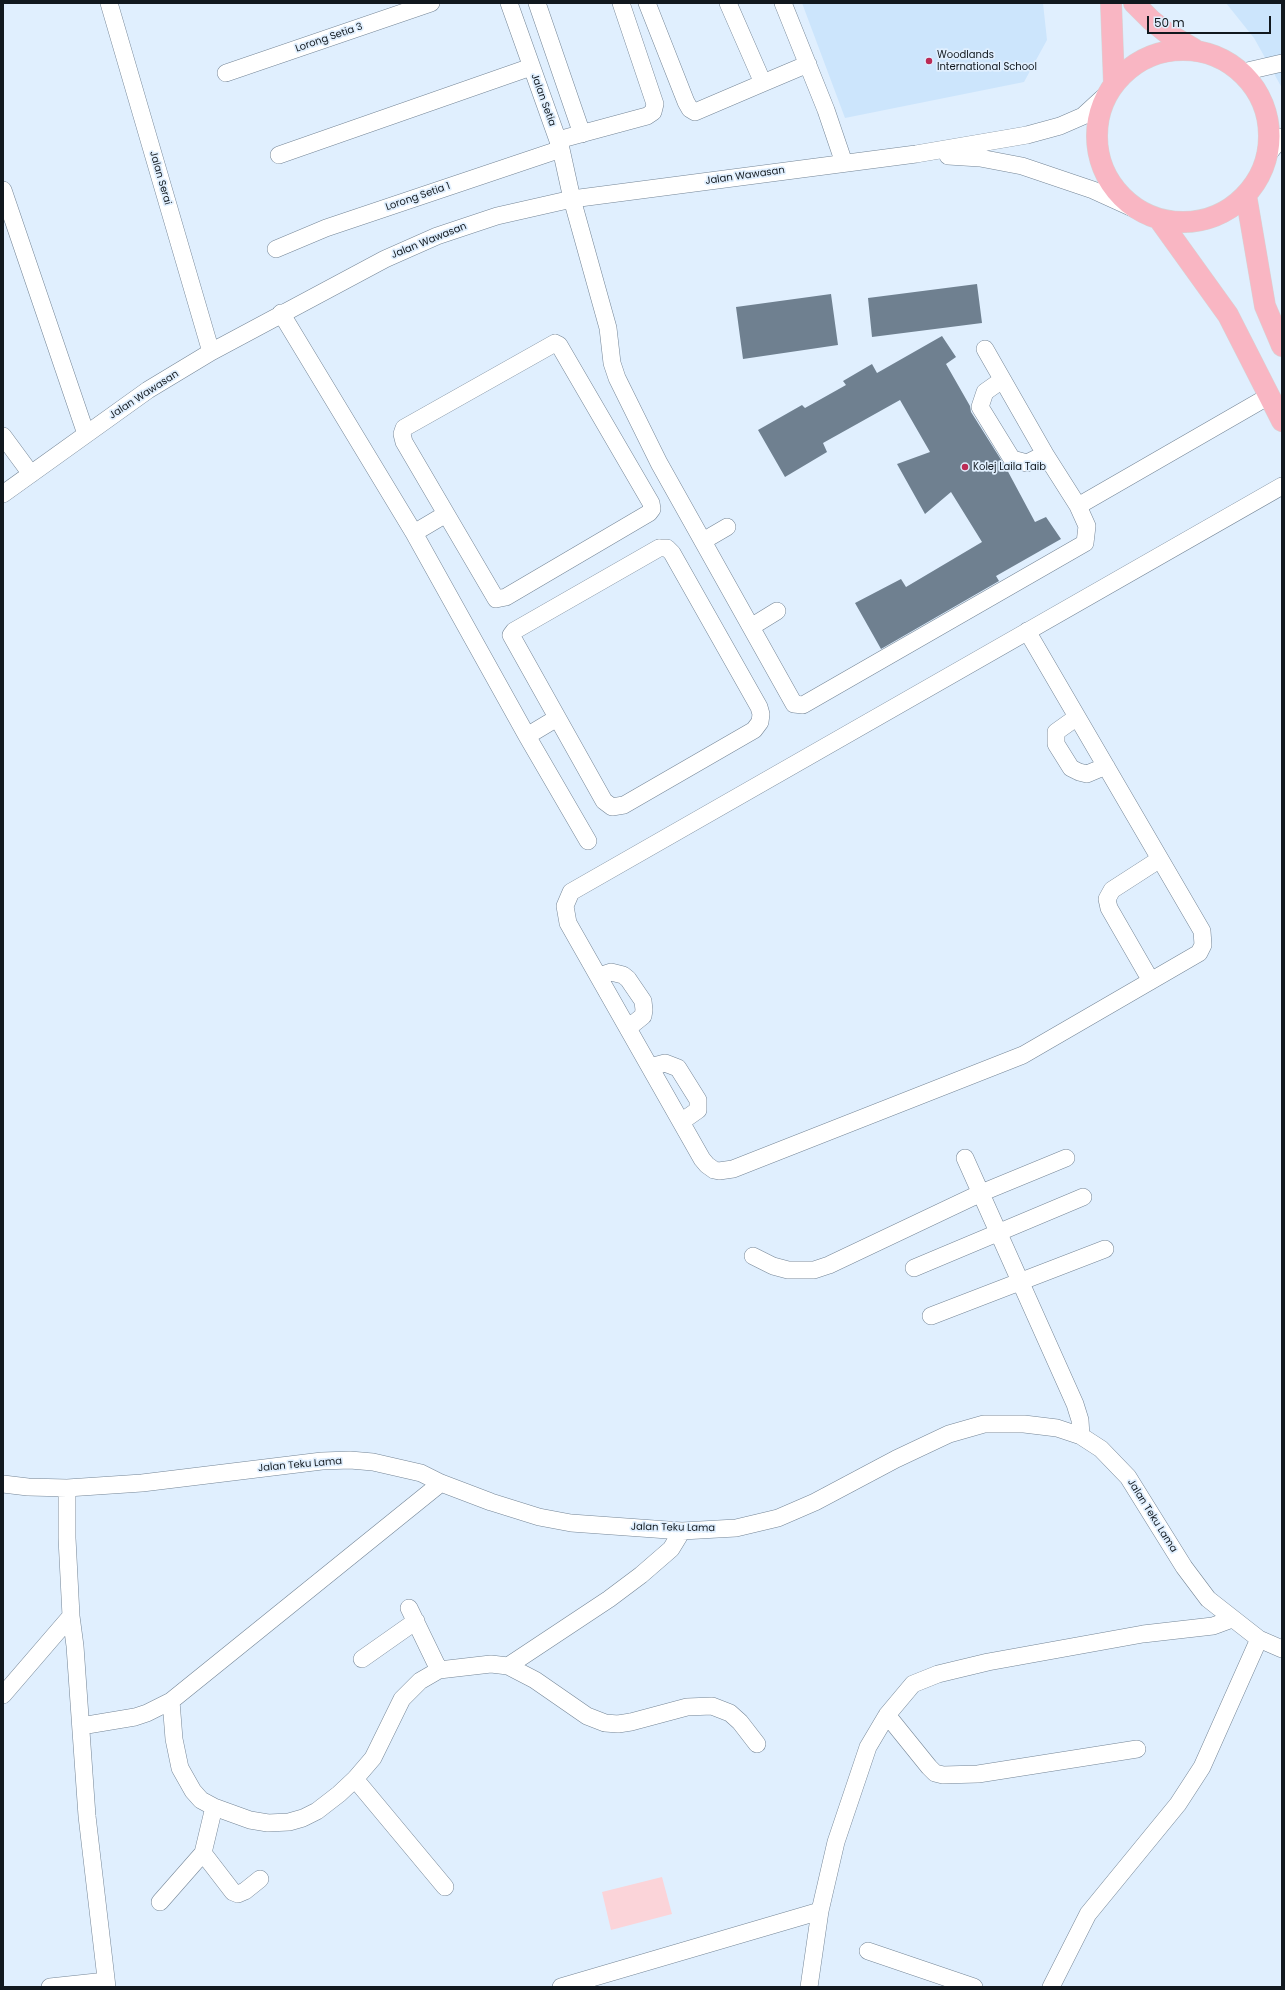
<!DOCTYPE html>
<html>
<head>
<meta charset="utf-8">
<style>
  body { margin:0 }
  #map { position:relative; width:1285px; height:1990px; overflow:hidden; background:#e0effe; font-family:Poppins,sans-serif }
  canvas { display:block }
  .frame { position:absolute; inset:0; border:4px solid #11181e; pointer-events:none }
  .scale { position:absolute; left:1147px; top:16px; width:124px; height:18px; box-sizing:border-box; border:2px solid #11181e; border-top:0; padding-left:5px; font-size:12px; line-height:14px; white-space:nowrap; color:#11181e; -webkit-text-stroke:3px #e0effe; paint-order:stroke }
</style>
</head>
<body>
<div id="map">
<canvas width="1285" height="1990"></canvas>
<div class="frame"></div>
<div class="scale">50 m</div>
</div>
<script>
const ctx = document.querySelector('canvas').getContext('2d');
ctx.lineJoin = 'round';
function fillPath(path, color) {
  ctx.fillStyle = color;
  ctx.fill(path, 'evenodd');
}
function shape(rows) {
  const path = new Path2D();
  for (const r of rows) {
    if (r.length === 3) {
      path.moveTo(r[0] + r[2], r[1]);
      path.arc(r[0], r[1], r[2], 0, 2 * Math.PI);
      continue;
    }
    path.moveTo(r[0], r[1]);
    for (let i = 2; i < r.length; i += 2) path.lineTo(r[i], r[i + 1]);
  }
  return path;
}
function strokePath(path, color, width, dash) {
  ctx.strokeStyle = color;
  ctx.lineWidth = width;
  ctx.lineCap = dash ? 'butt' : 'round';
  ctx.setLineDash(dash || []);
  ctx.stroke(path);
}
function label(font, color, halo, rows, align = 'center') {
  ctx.font = font + ' Poppins,sans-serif';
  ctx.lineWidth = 3.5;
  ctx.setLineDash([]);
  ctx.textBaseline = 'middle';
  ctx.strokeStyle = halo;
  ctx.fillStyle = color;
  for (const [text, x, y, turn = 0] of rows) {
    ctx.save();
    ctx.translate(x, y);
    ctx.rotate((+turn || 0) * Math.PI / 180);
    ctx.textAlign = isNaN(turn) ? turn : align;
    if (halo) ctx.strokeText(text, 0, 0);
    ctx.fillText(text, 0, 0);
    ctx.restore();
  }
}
const built = shape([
  [802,3,1043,3,1047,40,1024,82,845,118],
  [1226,3,1282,3,1282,88,1254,38]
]);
const green = shape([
  [662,1877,672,1914,611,1930,602,1892]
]);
const building = shape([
  [977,284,982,323,872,337,868,298],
  [831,294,838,345,743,359,736,307],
  [942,336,956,357,946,364,970,406,971,412,1005,466,1035,522,1046,517,1061,539,996,576,999,581,881,649,855,603,901,579,906,587,982,542,951,492,925,514,897,464,930,452,900,400,823,443,827,452,785,477,758,430,802,405,805,408,846,385,843,381,872,364,877,373]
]);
const minor = shape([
  [109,3,211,352],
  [509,3,561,149,572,199,608,328,612,363,617,378,659,463,794,704,803,705,1085,543,1087,526,1078,506,1045,454,985,349],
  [537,3,582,134],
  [647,3,686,102,690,109,695,112,763,83,728,3],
  [783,3,826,110,844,163],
  [1243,72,1282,63],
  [226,73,431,3],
  [763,83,808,64],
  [558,140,647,116,653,112,655,104,621,3],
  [1269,153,1282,137],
  [279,155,531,67],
  [948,156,980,158,1022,166,1093,190,1137,210],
  [3,190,86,434],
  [276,249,326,228,561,149],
  [281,313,414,533,527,736,588,841],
  [555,343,559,345,651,503,652,509,649,513,506,597,496,599,404,442,402,434,404,428,555,343],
  [1002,380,985,392,980,407,1012,459,1027,463,1045,454],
  [3,436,31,474],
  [3,494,148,390,211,352,385,259,437,236,497,216,572,199,916,154,1027,135,1060,126,1083,116,1107,94],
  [1078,506,1269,396],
  [414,533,446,514],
  [703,541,727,527],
  [659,548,667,548,672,553,759,707,761,714,760,722,754,730,624,805,612,807,604,801,511,635,514,631,659,548],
  [751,627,777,611],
  [1027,631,1202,931,1203,945,1199,953,1023,1055,733,1169,719,1171,714,1170,707,1165,702,1159,568,923,565,906,571,892,1282,486],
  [1077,717,1056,732,1056,744,1071,768,1079,772,1087,774,1106,766],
  [527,736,557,718],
  [599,976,611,972,623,975,628,979,643,1001,644,1010,643,1016,628,1028],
  [1151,981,1109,908,1107,899,1112,890,1160,859],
  [650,1067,665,1063,678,1068,698,1100,698,1110,681,1122],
  [965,1158,1075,1404,1080,1420,1081,1436],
  [753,1256,773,1266,788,1270,814,1270,829,1265,981,1193,1066,1158],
  [914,1268,1083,1197],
  [931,1316,1105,1249],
  [3,1484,28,1487,67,1488,142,1483,322,1461,350,1460,373,1462,421,1473,441,1483,491,1502,539,1517,571,1523,682,1531,736,1528,778,1518,815,1502,896,1459,949,1434,984,1424,1024,1424,1057,1428,1081,1436,1101,1449,1128,1477,1184,1567,1208,1599,1259,1639,1282,1649],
  [67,1488,67,1538,71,1616,75,1646,87,1816,107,1987],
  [409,1608,439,1670],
  [362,1659,416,1621],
  [508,1666,609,1599,641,1575,671,1549,682,1531],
  [3,1695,71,1616],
  [171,1701,174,1739,180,1768,193,1791,201,1800,214,1807,250,1820,268,1823,289,1822,303,1818,317,1811,339,1794,355,1779,373,1758,402,1699,420,1681,439,1670,491,1664,508,1666,535,1680,587,1716,605,1723,618,1724,631,1722,687,1707,712,1706,730,1713,740,1722,757,1744],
  [887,1715,929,1767,935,1773,943,1775,978,1774,1137,1749],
  [81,1726,135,1717,147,1713,171,1701,441,1483],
  [355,1779,445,1887],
  [203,1853,233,1892,238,1894,245,1891,260,1879],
  [160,1902,203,1853,214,1807],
  [868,1951,974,1987],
  [50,1987,106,1981],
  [561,1987,820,1911],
  [809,1987,820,1911,836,1842,868,1747,887,1715,913,1684,938,1674,988,1662,1143,1634,1213,1626,1232,1619],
  [1051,1987,1088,1914,1178,1804,1202,1767,1259,1639]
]);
const major = shape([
  [1111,3,1114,83],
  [1134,3,1151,20,1167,33,1194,49],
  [1183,136,86],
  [1246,195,1265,306,1282,346],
  [1159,219,1228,315,1282,421]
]);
const markers = [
  [929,61,4,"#bb2b55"],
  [965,467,4,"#bb2b55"]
];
const streetNames = [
  ["Lorong Setia 3",329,38,-19],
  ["Jalan Setia",543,100,70],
  ["Jalan Wawasan",745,176,-8],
  ["Jalan Serai",160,178,74],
  ["Lorong Setia 1",418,197,-19],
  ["Jalan Wawasan",429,241,-22],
  ["Jalan Wawasan",144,395,-33],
  ["Jalan Teku Lama",300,1465,-5],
  ["Jalan Teku Lama",1152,1516,58],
  ["Jalan Teku Lama",673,1528,1]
];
const poiNames = [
  ["Woodlands",937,55],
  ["International School",937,67],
  ["Kolej Laila Taib",973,467]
];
fillPath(built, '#cce5fc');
fillPath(green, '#fbd4d9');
fillPath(building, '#6f8090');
strokePath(minor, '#748596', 18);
strokePath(major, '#d4d5d6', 22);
strokePath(minor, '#fff', 17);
strokePath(major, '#f9b6c3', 21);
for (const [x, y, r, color] of markers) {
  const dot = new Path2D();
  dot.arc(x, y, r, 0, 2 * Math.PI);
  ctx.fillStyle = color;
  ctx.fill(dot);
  strokePath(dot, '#e0effe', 1.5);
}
label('10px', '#11181e', '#e0effe', streetNames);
label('10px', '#11181e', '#e0effe', poiNames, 'left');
</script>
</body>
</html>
